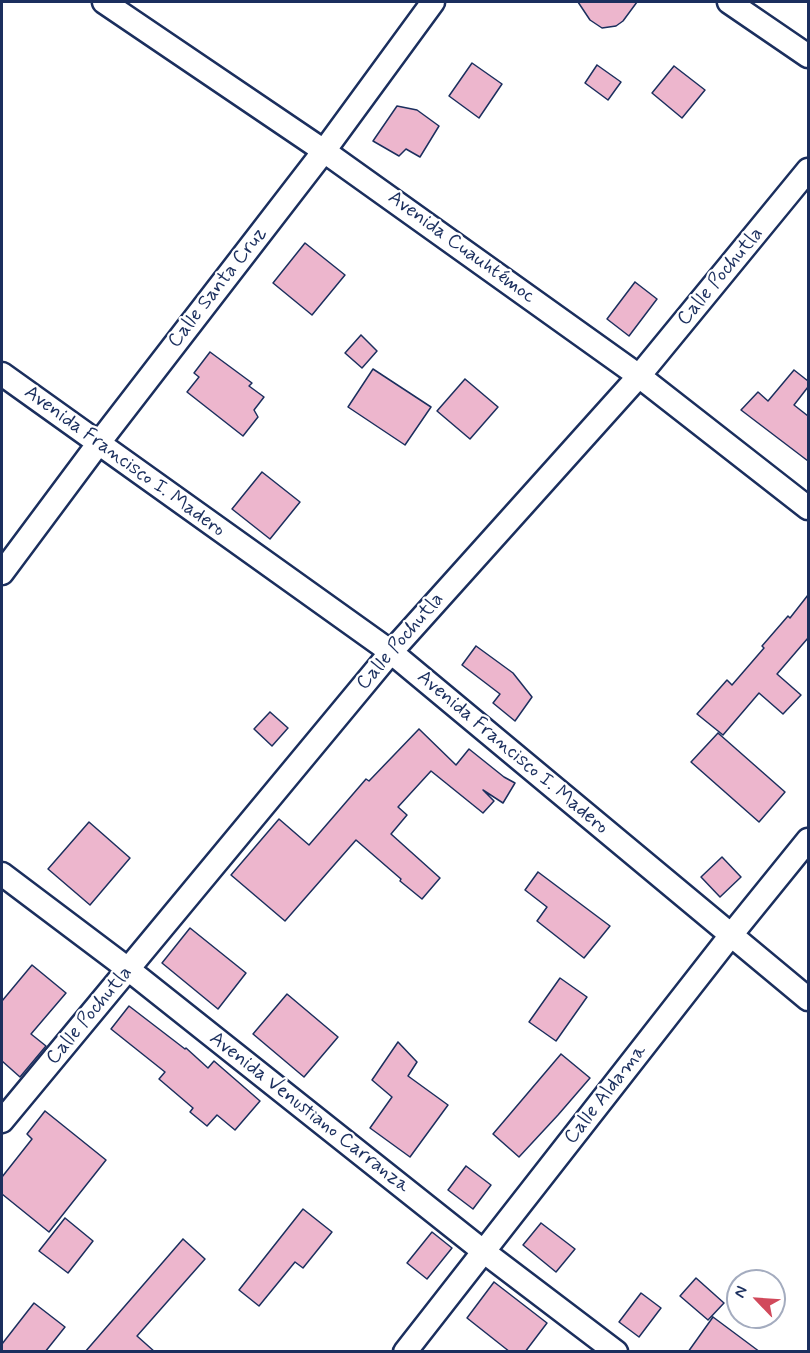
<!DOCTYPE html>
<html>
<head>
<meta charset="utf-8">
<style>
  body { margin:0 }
  #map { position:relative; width:810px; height:1353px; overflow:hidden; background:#fff; font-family:Mynerve,sans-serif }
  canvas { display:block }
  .frame { position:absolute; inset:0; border:3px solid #1b2f5e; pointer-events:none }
  .north { position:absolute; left:726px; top:1269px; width:60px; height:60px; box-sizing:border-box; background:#fff; border:2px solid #a4acbf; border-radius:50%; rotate:295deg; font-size:16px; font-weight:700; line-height:24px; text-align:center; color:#1b2f5e }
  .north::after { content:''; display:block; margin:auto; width:21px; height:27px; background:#d1495b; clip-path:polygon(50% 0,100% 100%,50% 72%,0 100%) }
</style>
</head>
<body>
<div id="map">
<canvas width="810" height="1353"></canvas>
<div class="frame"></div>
<div class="north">N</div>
</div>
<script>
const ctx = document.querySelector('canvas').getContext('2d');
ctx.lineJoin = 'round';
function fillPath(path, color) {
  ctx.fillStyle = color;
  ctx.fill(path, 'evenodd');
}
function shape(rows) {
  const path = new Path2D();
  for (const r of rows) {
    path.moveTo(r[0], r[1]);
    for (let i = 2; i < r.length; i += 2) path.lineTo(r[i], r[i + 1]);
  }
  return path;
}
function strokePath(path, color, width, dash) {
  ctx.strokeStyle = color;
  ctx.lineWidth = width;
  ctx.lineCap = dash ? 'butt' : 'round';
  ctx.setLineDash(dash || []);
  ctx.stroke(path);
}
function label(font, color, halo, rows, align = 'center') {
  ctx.font = font + ' Mynerve,sans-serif';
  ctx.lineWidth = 4.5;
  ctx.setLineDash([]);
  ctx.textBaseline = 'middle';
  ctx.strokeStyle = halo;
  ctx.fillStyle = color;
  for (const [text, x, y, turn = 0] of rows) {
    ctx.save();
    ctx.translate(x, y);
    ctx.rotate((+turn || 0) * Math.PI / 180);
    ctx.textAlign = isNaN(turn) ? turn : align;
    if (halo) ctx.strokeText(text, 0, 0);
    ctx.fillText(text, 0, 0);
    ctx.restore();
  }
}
const building = shape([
  [578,2,637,2,623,21,616,26,602,28,590,20,578,2],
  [472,63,502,84,479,118,449,96,472,63],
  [597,65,621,82,608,100,585,83,597,65],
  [674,66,705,90,682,118,652,93,674,66],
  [397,106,417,110,439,126,420,157,406,149,399,156,373,141,397,106],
  [305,243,345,275,312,315,273,283,305,243],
  [635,282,657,299,629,336,607,319,635,282],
  [361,335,377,351,362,368,345,353,361,335],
  [210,352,252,383,249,386,264,397,254,410,258,417,243,436,187,392,199,377,194,373,210,352],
  [373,369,431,407,405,445,348,407,373,369],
  [794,370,808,381,808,387,794,405,808,416,808,461,741,410,758,392,768,401,794,370],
  [465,379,498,407,470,439,437,411,465,379],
  [262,472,300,502,270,539,232,509,262,472],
  [808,595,808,638,777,674,801,695,783,714,759,693,723,735,697,714,727,680,732,685,764,648,762,646,788,616,790,618,808,595],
  [476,646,513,673,532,697,515,721,493,703,500,694,462,665,476,646],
  [270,712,288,728,272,746,254,729,270,712],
  [419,729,456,765,469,749,504,777,515,783,503,803,483,790,494,801,483,813,431,771,398,807,407,815,391,834,440,878,422,899,400,881,401,879,356,840,285,921,231,875,279,819,309,845,366,779,369,781,419,729],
  [718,733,785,792,759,822,691,762,718,733],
  [89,822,130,858,90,905,48,869,89,822],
  [722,857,741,877,720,897,701,877,722,857],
  [538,872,610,926,584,958,537,921,547,907,525,890,538,872],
  [190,928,246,973,218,1009,162,963,190,928],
  [32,965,66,993,31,1034,46,1046,20,1077,2,1061,2,1001,32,965],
  [560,978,587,997,556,1041,529,1022,560,978],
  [287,994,338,1037,304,1077,253,1034,287,994],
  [129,1006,185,1049,186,1048,208,1068,214,1061,260,1101,235,1130,217,1115,207,1126,190,1112,193,1108,159,1079,165,1072,111,1029,129,1006],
  [398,1042,417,1062,408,1076,448,1105,410,1157,370,1128,392,1097,372,1080,398,1042],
  [561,1054,590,1078,558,1115,519,1157,493,1134,561,1054],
  [45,1111,106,1160,49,1232,2,1194,2,1177,32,1139,27,1134,45,1111],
  [466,1166,491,1185,473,1209,448,1190,466,1166],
  [303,1209,332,1232,303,1268,295,1262,259,1306,239,1290,303,1209],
  [65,1218,93,1241,68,1273,39,1251,65,1218],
  [541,1223,575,1249,556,1272,523,1245,541,1223],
  [432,1232,452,1248,427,1279,407,1263,432,1232],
  [183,1239,205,1259,137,1336,155,1352,85,1352,183,1239],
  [696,1278,724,1303,708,1320,680,1296,696,1278],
  [494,1282,547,1323,525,1352,510,1352,467,1318,494,1282],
  [641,1293,661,1308,639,1337,619,1322,641,1293],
  [34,1303,65,1327,45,1352,2,1352,2,1344,34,1303],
  [713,1317,760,1352,688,1352,713,1317]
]);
const street = shape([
  [104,2,324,151,639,376,808,508],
  [729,2,808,56],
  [2,374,391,652,808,999],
  [2,573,98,444,324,151,433,2],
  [2,874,128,969,483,1251,616,1352],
  [2,1121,391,652,639,376,808,170],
  [405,1352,731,935,808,840]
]);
const streetNames = [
  ["Avenida Cuauhtémoc",461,248,36],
  ["Calle Pochutla",721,277,-50],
  ["Calle Santa Cruz",218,288,-52],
  ["Avenida Francisco I. Madero",124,462,36],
  ["Calle Pochutla",401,642,-49],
  ["Avenida Francisco I. Madero",512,753,40],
  ["Calle Pochutla",90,1016,-50],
  ["Calle Aldama",606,1095,-52],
  ["Avenida Venustiano Carranza",309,1113,38]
];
fillPath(building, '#edb6cd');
strokePath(building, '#1b2f5e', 1.5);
strokePath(street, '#1b2f5e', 27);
strokePath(street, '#fff', 22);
label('20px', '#1b2f5e', '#fff', streetNames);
</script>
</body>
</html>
